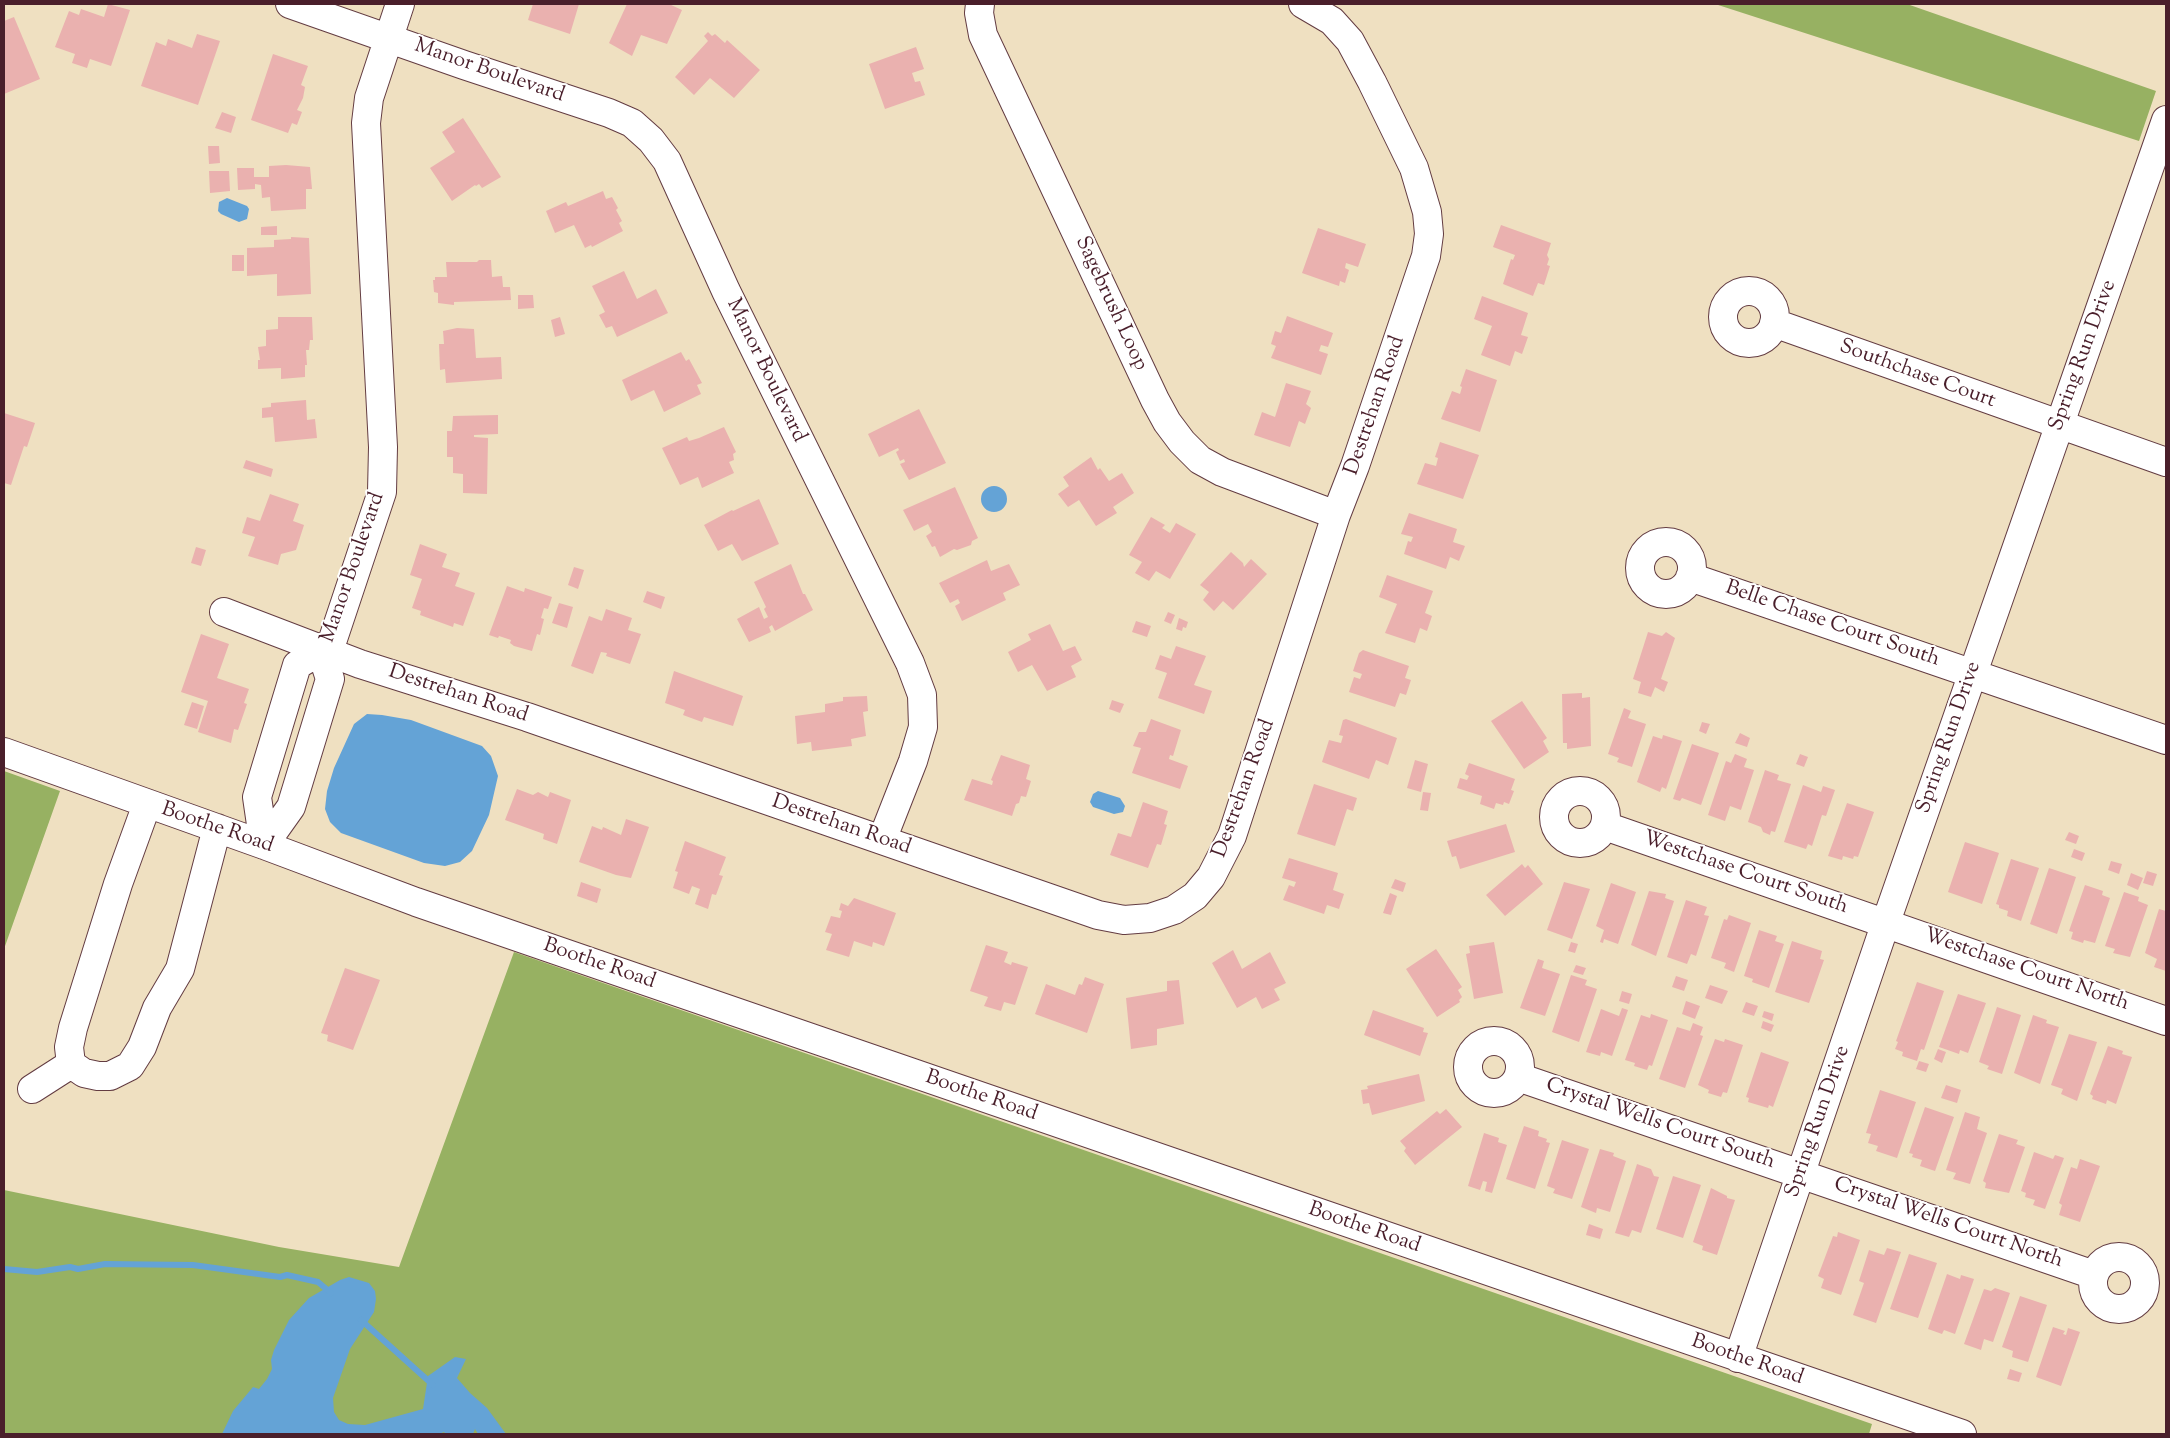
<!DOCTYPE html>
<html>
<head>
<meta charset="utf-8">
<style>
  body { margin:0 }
  #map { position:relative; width:2170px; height:1438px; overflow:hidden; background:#efe0c1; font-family:"Sorts Mill Goudy",serif }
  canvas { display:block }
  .frame { position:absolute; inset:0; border:5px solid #4a1f2b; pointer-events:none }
</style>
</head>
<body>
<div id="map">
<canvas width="2170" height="1438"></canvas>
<div class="frame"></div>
</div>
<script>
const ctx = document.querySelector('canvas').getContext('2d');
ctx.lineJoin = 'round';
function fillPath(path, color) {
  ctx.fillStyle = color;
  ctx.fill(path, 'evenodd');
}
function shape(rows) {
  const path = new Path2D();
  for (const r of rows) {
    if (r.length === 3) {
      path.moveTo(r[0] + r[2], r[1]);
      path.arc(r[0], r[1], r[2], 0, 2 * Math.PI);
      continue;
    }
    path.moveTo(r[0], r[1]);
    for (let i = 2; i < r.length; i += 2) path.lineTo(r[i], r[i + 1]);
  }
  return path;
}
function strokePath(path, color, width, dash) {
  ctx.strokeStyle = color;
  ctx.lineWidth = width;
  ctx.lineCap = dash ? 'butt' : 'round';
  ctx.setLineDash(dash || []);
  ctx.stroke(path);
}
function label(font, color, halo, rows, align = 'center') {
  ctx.font = font + ' "Sorts Mill Goudy",serif';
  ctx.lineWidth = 4;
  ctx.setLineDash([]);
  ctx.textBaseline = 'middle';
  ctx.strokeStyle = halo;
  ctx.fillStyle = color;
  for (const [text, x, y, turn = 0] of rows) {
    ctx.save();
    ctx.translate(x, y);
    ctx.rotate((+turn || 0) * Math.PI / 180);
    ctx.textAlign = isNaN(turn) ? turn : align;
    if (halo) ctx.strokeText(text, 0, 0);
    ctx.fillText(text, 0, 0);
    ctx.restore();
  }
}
const forest = shape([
  [1715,4,1907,4,2156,91,2139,141],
  [4,771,60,791,4,949],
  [514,952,1872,1424,1869,1434,4,1434,4,1190,279,1247,399,1267]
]);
const water = shape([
  [227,198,247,206,249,209,247,219,239,222,221,214,218,211,219,202],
  [994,499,13],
  [367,714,382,715,411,720,482,746,491,756,498,776,489,815,472,851,460,862,445,866,424,863,341,833,330,822,325,809,327,791,334,768,354,724],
  [1098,791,1120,798,1125,806,1123,812,1114,814,1093,807,1090,802,1093,794],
  [349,1277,369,1283,375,1291,376,1299,374,1312,350,1349,333,1398,334,1412,339,1420,348,1424,365,1425,423,1409,428,1376,455,1357,466,1359,457,1378,470,1393,487,1408,506,1434,478,1434,475,1429,473,1434,446,1434,444,1432,439,1434,222,1434,233,1411,253,1387,259,1389,267,1379,272,1369,271,1360,274,1350,289,1320,309,1298,340,1280]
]);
const stream = shape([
  [4,1269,37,1272,70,1267,78,1269,105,1264,193,1265,280,1277,287,1275,318,1282,331,1293],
  [361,1320,433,1385]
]);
const building = shape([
  [108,4,130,10,111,66,90,59,87,68,72,63,75,54,55,47,69,11,79,15,81,9,104,17],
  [533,4,579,4,570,34,528,20],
  [627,4,669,4,682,10,667,44,641,35,632,56,609,43],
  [14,17,40,79,4,94,4,21],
  [708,32,712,36,715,34,725,43,727,40,760,70,734,98,710,78,694,95,675,77,708,41,704,36],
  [197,34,220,41,198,105,141,86,156,42,166,46,168,39,192,48],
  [916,47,924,69,912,73,915,82,920,81,925,95,885,109,869,64],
  [273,54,308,66,301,85,305,87,303,98,297,110,302,112,297,125,292,123,288,133,251,120],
  [222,112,236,117,231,133,215,128],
  [463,118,501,177,482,188,479,184,476,186,475,185,452,201,430,168,455,152,442,132],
  [208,146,219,146,220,163,209,164],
  [286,165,310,167,312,189,306,189,306,209,271,211,270,197,262,198,261,185,255,184,255,189,238,190,237,168,254,168,254,177,269,177,269,166],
  [209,171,229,171,230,191,210,193],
  [603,191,606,199,612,197,618,208,616,210,622,221,619,223,623,231,592,247,591,245,585,248,574,225,555,233,546,211,566,202,568,206],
  [1501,225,1551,243,1547,255,1549,259,1547,265,1550,266,1544,285,1538,283,1533,296,1503,284,1511,259,1513,260,1515,255,1493,247],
  [277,226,277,235,261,235,261,227],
  [1318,228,1366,244,1358,267,1346,263,1345,268,1349,270,1345,283,1340,281,1339,286,1302,273],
  [291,237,309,238,311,294,277,296,277,274,247,276,247,248,274,247,274,240,291,239],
  [232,255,244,255,244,271,232,271],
  [479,260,491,260,492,277,502,276,503,287,510,287,511,300,454,302,454,305,438,303,438,293,434,292,433,280,435,280,435,277,447,277,446,262,477,262],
  [624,271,637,299,656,289,668,313,617,337,612,326,606,328,599,315,605,312,592,286],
  [518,295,533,295,534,308,518,309],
  [1482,296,1528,313,1521,335,1528,337,1522,354,1515,351,1510,366,1481,355,1492,326,1474,319],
  [1287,316,1333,333,1328,347,1321,345,1319,351,1328,354,1321,375,1271,358,1276,346,1271,344,1275,331,1281,333],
  [278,317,312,317,313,340,310,340,309,350,306,350,307,365,305,365,305,377,281,379,281,368,258,369,258,360,260,360,258,347,266,346,266,330,278,329],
  [560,317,565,334,555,337,551,320],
  [457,328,474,329,476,358,501,357,502,379,446,383,445,369,440,370,439,344,444,344,443,331],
  [681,352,686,361,689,359,702,383,697,385,701,394,664,412,654,390,631,401,622,380],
  [1466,369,1497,380,1480,432,1441,419,1452,391,1460,394,1462,387,1460,386],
  [1286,383,1311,391,1306,404,1311,408,1305,424,1299,421,1290,447,1254,435,1262,412,1275,417],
  [306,400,307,420,315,419,317,438,275,442,273,417,262,418,262,408,271,407,271,403],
  [919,409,946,463,909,480,900,464,905,462,904,459,900,461,896,452,899,450,898,448,879,457,868,434],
  [4,413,35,423,27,447,24,446,11,485,4,483],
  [498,415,498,434,474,435,474,437,488,438,487,494,463,493,463,474,453,473,453,457,447,457,447,431,452,431,453,416],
  [724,427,736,452,733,454,734,460,729,462,734,473,702,488,698,477,680,485,662,448,687,437,689,441,699,438],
  [1440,442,1479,455,1463,499,1417,484,1425,463,1436,466,1438,458,1435,457],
  [1091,457,1098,470,1100,468,1109,481,1122,473,1134,493,1113,507,1117,513,1096,526,1079,500,1068,507,1058,494,1069,486,1063,477],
  [246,460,273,469,271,477,243,468],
  [955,487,978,538,972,541,971,545,957,550,954,549,940,557,935,546,932,547,926,536,932,532,928,524,914,531,903,510],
  [270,494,299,504,293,521,304,525,296,550,281,554,278,565,248,556,255,537,242,533,247,517,260,521],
  [759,499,779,544,742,561,732,544,718,551,704,525,732,510,733,511],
  [1409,513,1457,529,1453,542,1465,546,1459,561,1450,557,1446,569,1404,554,1408,541,1411,542,1413,537,1401,534],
  [1151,517,1165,525,1162,528,1170,533,1176,523,1196,534,1170,579,1156,571,1149,581,1135,573,1142,562,1129,555],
  [420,544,447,554,442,567,460,573,455,586,475,593,463,626,454,623,453,627,420,615,421,611,412,608,422,579,410,575],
  [196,547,206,550,201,566,191,563],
  [1231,552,1243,563,1244,567,1251,559,1267,574,1233,610,1223,601,1214,611,1203,600,1209,592,1200,585],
  [987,560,991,571,1009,564,1020,585,1003,593,1006,600,962,621,955,606,960,603,958,599,950,603,939,583],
  [791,564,803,594,805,594,813,610,775,631,772,625,769,627,771,632,749,642,737,619,759,607,764,619,768,617,764,609,766,607,754,582],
  [574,567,584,570,578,589,568,585],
  [1387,575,1433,591,1425,613,1432,616,1427,631,1420,628,1415,643,1385,633,1397,604,1379,597],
  [507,586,524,592,525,588,552,597,548,609,544,608,541,618,544,619,540,635,537,634,532,651,514,646,510,643,511,640,499,636,498,638,489,635],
  [647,591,665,597,661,609,643,602],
  [559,603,573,607,567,628,552,623],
  [606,609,632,618,628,630,641,634,630,664,606,656,607,653,601,652,593,674,571,666,589,616,602,621],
  [1168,612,1175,615,1171,624,1164,621],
  [1179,618,1188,622,1186,628,1183,627,1182,631,1176,629],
  [1136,621,1151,626,1147,637,1132,632],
  [1050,624,1063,651,1075,646,1082,660,1071,666,1076,677,1047,691,1032,665,1018,672,1008,652,1031,640,1028,634],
  [1648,632,1662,636,1666,632,1675,638,1661,679,1668,682,1664,692,1655,687,1651,697,1638,693,1641,682,1633,679],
  [201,634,229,644,217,678,249,689,244,703,247,704,238,730,234,729,231,743,198,732,208,701,181,692],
  [1176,646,1206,656,1194,685,1212,691,1204,714,1158,698,1167,673,1155,669,1160,655,1171,659],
  [1363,650,1409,666,1405,678,1411,680,1406,695,1400,693,1395,707,1349,692,1354,677,1360,679,1362,674,1353,671,1359,653],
  [674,671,743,696,733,726,704,717,702,722,683,715,685,710,665,703],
  [1582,693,1582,698,1590,697,1591,746,1567,749,1567,743,1563,743,1562,694],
  [867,696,868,711,863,712,866,736,851,739,852,746,812,751,811,742,797,744,795,716,825,712,825,704,843,701,843,697],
  [1112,700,1124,704,1120,713,1109,709],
  [1522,701,1547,738,1543,741,1549,752,1524,769,1491,721],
  [192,702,204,706,197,729,184,725],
  [1624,708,1631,711,1628,718,1646,724,1632,767,1617,762,1619,758,1608,754],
  [1151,719,1181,730,1173,756,1170,755,1169,759,1188,766,1180,789,1132,773,1141,748,1133,746,1139,732,1146,732],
  [1346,719,1397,738,1388,765,1376,760,1369,779,1322,762,1329,740,1341,743,1343,736,1339,735,1343,720],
  [1702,722,1710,724,1706,734,1699,731],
  [1740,733,1750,738,1747,747,1735,743],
  [1663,735,1682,741,1666,789,1662,787,1660,792,1637,782,1653,736,1662,739],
  [1692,744,1719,753,1701,805,1682,798,1680,801,1673,799],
  [1735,754,1747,759,1744,767,1754,770,1741,810,1730,806,1725,821,1708,815,1726,761,1731,763],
  [1800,754,1808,757,1804,767,1796,764],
  [1001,755,1030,765,1026,779,1031,781,1026,797,1021,796,1019,803,1016,804,1012,816,964,800,972,779,992,785,993,781,991,780],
  [1415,760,1428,764,1421,792,1407,788],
  [1469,763,1515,779,1511,790,1514,791,1509,804,1504,802,1503,805,1496,803,1494,809,1480,804,1482,796,1457,788,1460,778,1467,780,1469,776,1465,774],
  [1765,770,1779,775,1777,780,1791,784,1775,832,1771,831,1770,835,1763,832,1761,827,1748,822],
  [1314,784,1357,798,1353,811,1347,809,1335,846,1297,834],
  [1803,785,1821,792,1823,786,1835,790,1826,816,1822,815,1812,846,1808,844,1806,849,1784,842],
  [517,789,533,795,538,792,548,797,550,792,571,800,557,844,543,839,544,834,505,820],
  [1423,792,1431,793,1428,811,1420,810],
  [1143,802,1168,811,1164,824,1167,825,1161,845,1157,844,1148,868,1110,855,1118,833,1131,837],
  [1847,803,1874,812,1858,857,1854,856,1853,859,1843,856,1842,860,1828,856],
  [626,819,649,827,631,878,616,875,579,862,592,826,602,830,603,827,621,835],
  [1506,824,1515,852,1460,869,1456,856,1452,857,1447,841],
  [2069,832,2079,836,2076,844,2065,840],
  [685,841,726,857,719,875,723,876,716,895,712,894,708,909,695,904,700,889,692,886,689,894,673,888,678,872,675,871],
  [1965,842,1999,853,1982,904,1948,892],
  [2074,849,2085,853,2082,861,2071,857],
  [1289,858,1338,873,1333,890,1344,894,1339,909,1327,905,1324,914,1283,900,1289,885,1294,887,1296,882,1282,878],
  [2011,859,2039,868,2021,921,2007,916,2008,911,1999,908,1999,905,1996,904],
  [2111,861,2122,864,2119,874,2108,870],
  [1522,864,1525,868,1528,865,1543,884,1505,916,1486,895],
  [2049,868,2076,877,2057,934,2030,924],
  [2147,871,2157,874,2153,886,2143,883],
  [2131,873,2143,878,2138,890,2127,885],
  [1395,879,1406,883,1403,892,1391,888],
  [581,882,601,889,597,903,577,896],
  [1564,882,1590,889,1572,939,1547,930],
  [1611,883,1636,892,1618,944,1604,939,1603,943,1600,942,1604,930,1596,926],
  [2085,885,2103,891,2102,895,2110,898,2095,943,2084,940,2083,943,2071,939,2073,932,2069,931],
  [1649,891,1666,894,1665,898,1674,901,1656,956,1631,945],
  [2124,892,2139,897,2138,901,2148,905,2130,957,2113,953,2115,949,2105,946],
  [1390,893,1397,896,1391,915,1383,913],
  [854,898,896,913,884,946,873,942,872,947,854,941,849,957,826,950,832,934,825,932,831,916,840,918,842,911,839,910,841,903,848,906],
  [1686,900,1707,907,1704,915,1709,916,1696,956,1691,954,1687,964,1667,957],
  [2159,909,2166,911,2166,971,2154,967,2157,959,2145,953],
  [1729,915,1751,923,1734,972,1724,968,1726,963,1711,958,1724,919,1727,920],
  [1759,930,1777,936,1775,941,1784,944,1769,988,1752,982,1753,979,1744,976],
  [1792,941,1822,951,1820,959,1824,960,1809,1003,1775,992],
  [1494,942,1503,993,1474,999,1466,954,1470,953,1469,946],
  [1571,942,1578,944,1575,953,1568,951],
  [986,945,1008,952,1004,962,1011,965,1012,962,1028,967,1015,1005,1004,1002,1001,1011,984,1006,988,997,970,991],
  [1436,949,1462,987,1458,990,1462,997,1459,1000,1460,1002,1437,1017,1406,969],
  [1233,950,1242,969,1270,952,1286,983,1274,989,1280,1000,1262,1009,1256,997,1237,1008,1212,963],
  [1538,959,1544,961,1542,968,1560,974,1545,1016,1520,1008],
  [1576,965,1586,968,1583,975,1573,972],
  [345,968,380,980,353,1050,327,1041,328,1035,321,1033],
  [1571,975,1587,980,1585,985,1597,989,1579,1042,1552,1032],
  [1676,976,1688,980,1684,991,1672,987],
  [1085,977,1104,984,1087,1033,1035,1014,1046,984,1075,995,1079,984,1082,985],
  [1179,980,1184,1024,1157,1029,1157,1045,1131,1049,1126,998,1167,991,1167,981],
  [1917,982,1944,991,1924,1050,1921,1049,1917,1061,1902,1056,1903,1052,1895,1049,1898,1042,1896,1041],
  [1710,985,1728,991,1722,1004,1705,998],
  [1622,991,1632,994,1629,1004,1619,1001],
  [1958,994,1986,1003,1968,1053,1960,1050,1959,1054,1939,1047],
  [1686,1001,1700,1006,1695,1019,1682,1014],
  [1746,1002,1758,1006,1754,1016,1742,1012],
  [1997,1007,2021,1015,2002,1074,1987,1069,1989,1066,1979,1062],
  [1622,1008,1628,1010,1612,1056,1601,1052,1600,1056,1586,1052,1601,1009,1619,1016],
  [1373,1010,1424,1028,1423,1032,1428,1033,1420,1056,1364,1035],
  [1764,1011,1774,1014,1772,1021,1762,1017],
  [1651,1014,1668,1020,1652,1066,1649,1065,1647,1070,1634,1066,1635,1063,1625,1060,1641,1015,1650,1018],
  [2033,1015,2047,1020,2046,1023,2059,1027,2040,1084,2014,1073],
  [1763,1021,1774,1025,1771,1032,1761,1028],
  [1693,1023,1703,1027,1700,1035,1703,1036,1685,1088,1659,1079,1677,1027,1690,1031],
  [2069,1034,2097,1042,2077,1101,2061,1094,2063,1089,2051,1085],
  [1715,1039,1724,1042,1725,1039,1743,1045,1727,1093,1723,1092,1721,1097,1708,1093,1709,1090,1698,1085],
  [2108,1046,2123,1051,2122,1054,2132,1057,2116,1104,2107,1100,2106,1104,2092,1099,2093,1096,2090,1094],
  [1938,1049,1946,1052,1942,1063,1934,1059],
  [1761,1052,1789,1062,1773,1107,1769,1105,1768,1108,1748,1102,1749,1098,1746,1097],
  [1919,1061,1929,1064,1926,1072,1916,1069],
  [1419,1074,1425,1101,1372,1115,1369,1103,1363,1104,1361,1090,1368,1089,1367,1086],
  [1946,1085,1961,1090,1957,1103,1941,1098],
  [1880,1090,1916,1102,1897,1158,1876,1151,1878,1146,1868,1143,1871,1134,1866,1133],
  [1925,1107,1954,1117,1935,1171,1920,1166,1922,1160,1912,1157,1913,1154,1909,1153],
  [1446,1109,1462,1127,1415,1165,1404,1151,1406,1148,1400,1141,1437,1111,1440,1114],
  [1965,1112,1980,1117,1977,1129,1987,1133,1970,1184,1953,1179,1956,1173,1946,1170],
  [1524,1126,1539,1131,1538,1136,1547,1139,1546,1142,1550,1143,1535,1189,1506,1179],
  [1484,1133,1499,1138,1498,1142,1507,1145,1492,1193,1485,1191,1487,1182,1483,1181,1480,1190,1468,1186],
  [1999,1134,2018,1140,2016,1144,2025,1147,2009,1193,1985,1188,1986,1183,1983,1181],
  [1562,1140,1589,1149,1572,1199,1553,1193,1555,1189,1547,1186],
  [1600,1149,1614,1153,1613,1156,1626,1161,1610,1212,1597,1208,1596,1213,1581,1207],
  [2034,1152,2053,1159,2055,1155,2064,1158,2045,1209,2033,1205,2035,1200,2025,1197,2026,1193,2021,1191],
  [2080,1159,2100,1166,2080,1222,2059,1215,2062,1205,2059,1203,2071,1167,2077,1169],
  [1637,1164,1651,1169,1654,1176,1659,1177,1641,1233,1632,1230,1629,1237,1615,1233],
  [1673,1176,1701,1185,1683,1238,1656,1229],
  [1711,1188,1727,1196,1727,1198,1735,1200,1717,1255,1702,1250,1703,1246,1693,1242],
  [1589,1224,1603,1229,1600,1239,1586,1235],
  [1838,1232,1860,1240,1841,1295,1821,1288,1824,1279,1818,1276,1833,1236,1837,1237],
  [1887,1248,1901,1252,1876,1323,1853,1315,1864,1283,1859,1281,1869,1250,1884,1255],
  [1909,1254,1937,1263,1918,1318,1890,1309],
  [1947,1274,1960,1279,1961,1275,1974,1279,1955,1334,1944,1330,1942,1334,1928,1329],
  [1995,1288,2010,1293,1993,1342,1984,1339,1981,1350,1964,1344,1984,1289,1991,1291],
  [2020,1296,2047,1305,2028,1362,2012,1357,2013,1351,2002,1347],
  [2053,1327,2065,1331,2063,1334,2066,1335,2068,1328,2080,1332,2061,1386,2036,1377],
  [2010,1369,2022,1373,2019,1382,2007,1379]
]);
const minor = shape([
  [290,4,464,65,609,113,632,123,651,140,667,161,726,291,910,663,922,695,923,727,913,761,882,840],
  [980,4,979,13,983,35,1155,400,1167,422,1182,442,1200,460,1222,472,1336,515],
  [1749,317,26],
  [1774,323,2166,462],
  [1666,568,26],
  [1690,577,2166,740],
  [224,612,360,664,527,717,1098,915,1124,920,1150,918,1174,910,1195,896,1211,877,1232,836,1336,515,1355,466,1426,256,1429,234,1427,212,1414,168,1372,82,1350,41,1332,21,1303,4],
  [4,752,264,845,416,902,1962,1434],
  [1580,817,26],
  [1605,826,2166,1021],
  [264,845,257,797,297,665,321,651,329,651,382,492,383,447,366,123,369,98,400,4],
  [264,845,291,807,330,679,321,651],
  [1494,1067,26],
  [71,1064,84,1073,98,1076,110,1076,130,1066,142,1047,157,1008,180,969,217,828],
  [1518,1077,2094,1275],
  [32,1089,71,1064,69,1047,73,1028,118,884,147,804],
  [2119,1283,26],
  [1738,1358,1886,922,2166,120]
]);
const streetNames = [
  ["Manor Boulevard",489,72,19],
  ["Sagebrush Loop",1110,304,65],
  ["Spring Run Drive",2084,356,-70],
  ["Manor Boulevard",765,371,64],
  ["Southchase Court",1917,375,20],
  ["Destrehan Road",1376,406,-71],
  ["Manor Boulevard",354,568,-71],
  ["Belle Chase Court South",1832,625,19],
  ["Destrehan Road",458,695,18],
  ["Spring Run Drive",1950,738,-71],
  ["Destrehan Road",1245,789,-70],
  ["Destrehan Road",841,826,19],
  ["Boothe Road",217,829,19],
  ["Westchase Court South",1745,874,19],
  ["Boothe Road",599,965,19],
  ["Westchase Court North",2026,971,19],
  ["Boothe Road",981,1097,19],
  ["Spring Run Drive",1819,1122,-71],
  ["Crystal Wells Court South",1660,1125,19],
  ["Crystal Wells Court North",1948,1224,19],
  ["Boothe Road",1364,1229,19],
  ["Boothe Road",1747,1361,19]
];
fillPath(forest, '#97b162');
fillPath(water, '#64a3d6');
strokePath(stream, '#64a3d6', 6);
fillPath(building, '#eab1af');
strokePath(minor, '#633c42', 30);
strokePath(minor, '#fff', 28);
label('21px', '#4a1f2b', '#fff', streetNames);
</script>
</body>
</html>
